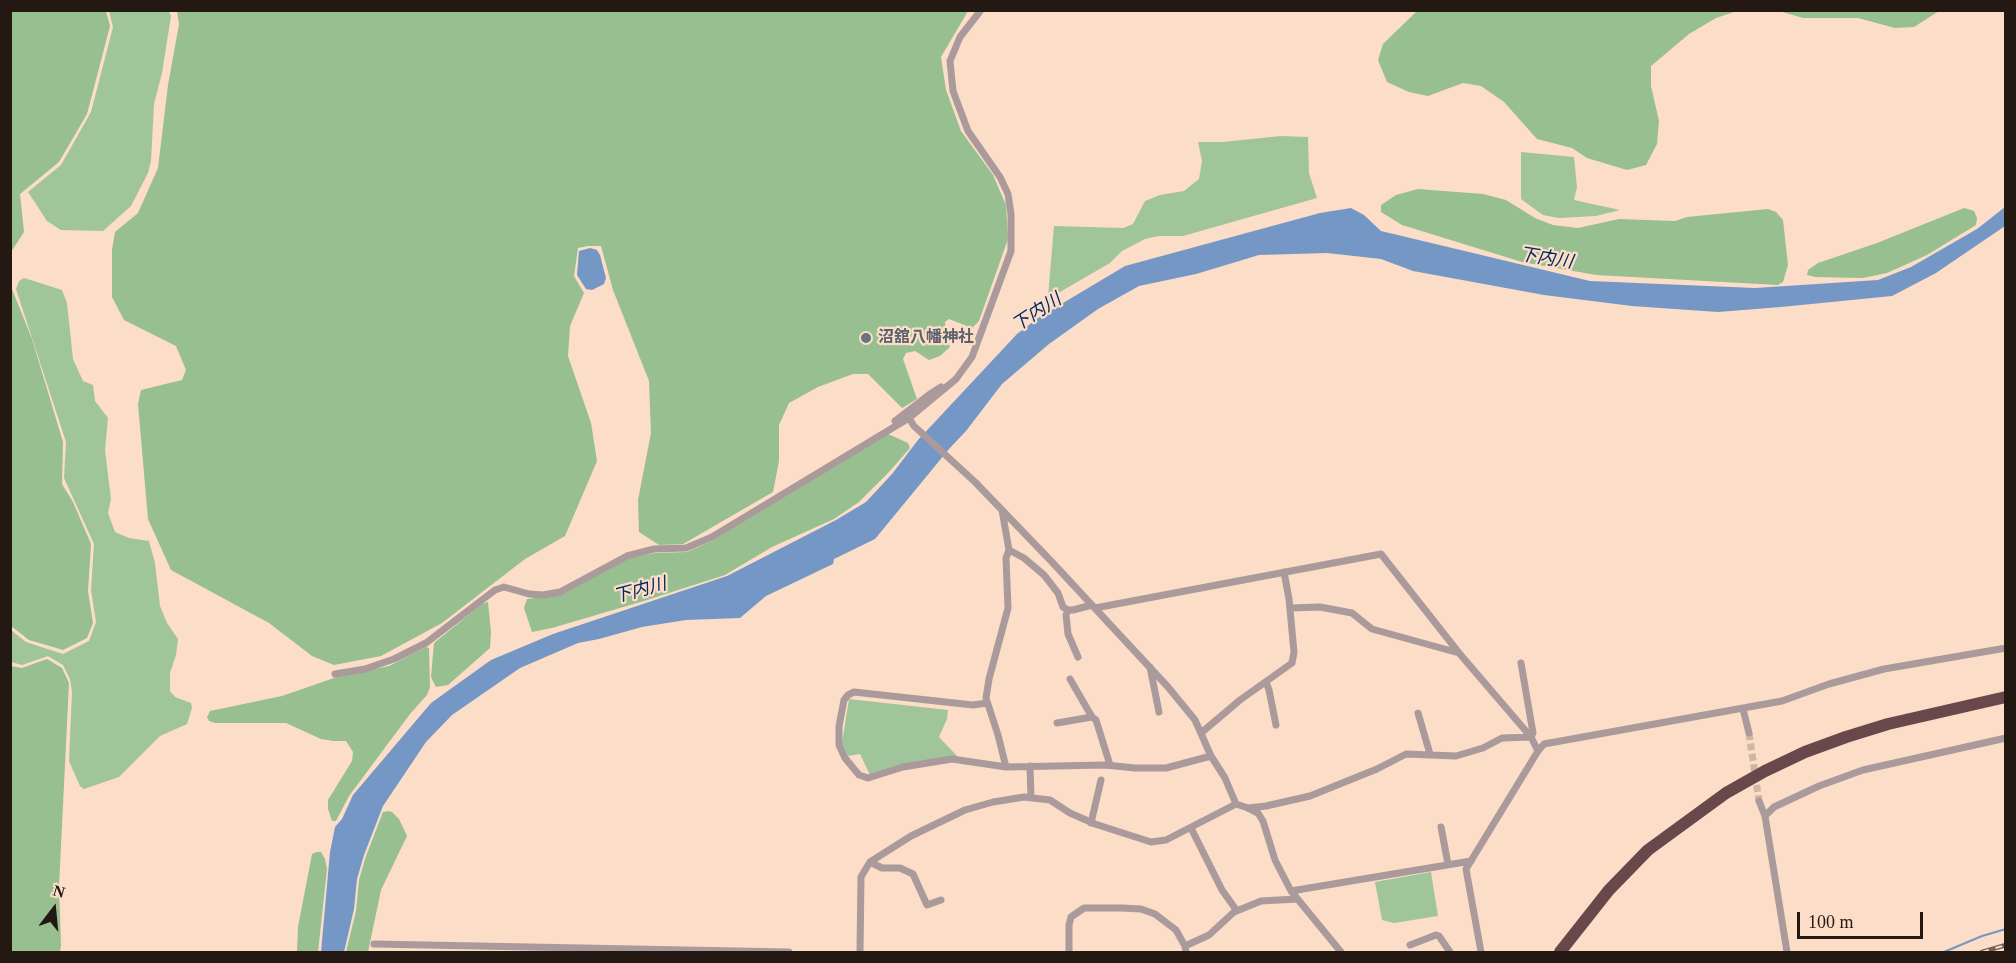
<!DOCTYPE html>
<html>
<head>
<meta charset="utf-8">
<style>
  body { margin:0 }
  #map { position:relative; width:2016px; height:963px; overflow:hidden; background:#fcddc7; font-family:"Times New Roman",serif }
  canvas { display:block }
  .frame { position:absolute; inset:0; border:12px solid #241912; pointer-events:none }
  .north { position:absolute; left:24px; top:879px; width:60px; height:60px; -webkit-text-stroke:4px #fcddc7; paint-order:stroke; rotate:16deg; font-size:16px; font-weight:700; line-height:24px; text-align:center; color:#241912 }
  .north::after { content:''; display:block; margin:auto; width:21px; height:27px; background:#241912; clip-path:polygon(50% 0,100% 100%,50% 72%,0 100%) }
  .scale { position:absolute; left:1797px; top:912px; width:126px; height:27px; box-sizing:border-box; border:3px solid #241912; border-top:0; padding-left:8px; font-size:18px; line-height:21px; white-space:nowrap; color:#241912; -webkit-text-stroke:4px #fcddc7; paint-order:stroke }
</style>
</head>
<body>
<div id="map">
<canvas width="2016" height="963"></canvas>
<div class="frame"></div>
<div class="north">N</div>
<div class="scale">100 m</div>
</div>
<script>
const ctx = document.querySelector('canvas').getContext('2d');
ctx.lineJoin = 'round';
function fillPath(path, color) {
  ctx.fillStyle = color;
  ctx.fill(path, 'evenodd');
}
function shape(rows) {
  const path = new Path2D();
  for (const r of rows) {
    path.moveTo(r[0], r[1]);
    for (let i = 2; i < r.length; i += 2) path.lineTo(r[i], r[i + 1]);
  }
  return path;
}
function strokePath(path, color, width, dash) {
  ctx.strokeStyle = color;
  ctx.lineWidth = width;
  ctx.lineCap = dash ? 'butt' : 'round';
  ctx.setLineDash(dash || []);
  ctx.stroke(path);
}
function label(font, color, halo, rows, align = 'center') {
  ctx.font = font + ' "Times New Roman","Noto Sans JP",serif';
  ctx.lineWidth = 4.5;
  ctx.setLineDash([]);
  ctx.textBaseline = 'middle';
  ctx.strokeStyle = halo;
  ctx.fillStyle = color;
  for (const [text, x, y, turn = 0] of rows) {
    ctx.save();
    ctx.translate(x, y);
    ctx.rotate((+turn || 0) * Math.PI / 180);
    ctx.textAlign = isNaN(turn) ? turn : align;
    if (halo) ctx.strokeText(text, 0, 0);
    ctx.fillText(text, 0, 0);
    ctx.restore();
  }
}
const green = shape([
  [109,11,169,11,171,16,162,73,154,104,151,161,148,173,131,206,103,231,61,230,47,221,28,192,61,165,91,112,113,27],
  [1281,136,1308,137,1309,173,1317,198,1183,236,1159,236,1145,239,1122,251,1110,263,1053,296,1048,297,1054,226,1123,228,1133,224,1145,201,1160,195,1184,191,1199,179,1202,161,1198,142,1223,142],
  [1521,152,1574,157,1577,187,1574,200,1620,210,1596,216,1559,218,1543,215,1521,199],
  [24,278,62,290,67,303,73,359,83,381,93,385,95,401,108,418,105,450,111,499,108,513,115,532,129,538,149,541,155,563,160,606,167,623,178,639,176,655,170,673,170,691,175,697,191,703,192,708,187,724,160,736,119,777,84,789,80,786,69,761,72,692,70,679,63,665,48,656,22,665,11,662,11,630,26,642,63,654,89,641,96,622,91,590,94,544,64,478,66,442,16,289,19,281],
  [849,699,948,710,947,719,939,737,958,757,870,775,860,754,848,756,842,743],
  [1431,872,1438,916,1394,923,1382,920,1375,882]
]);
const forest = shape([
  [11,10,106,11,110,26,87,114,59,162,20,194,24,232,11,252],
  [177,11,968,11,941,57,946,90,961,131,993,175,1006,205,1008,239,979,321,972,328,949,319,945,322,946,337,950,347,940,356,929,360,915,351,906,353,903,359,917,399,902,408,868,374,853,374,818,387,789,403,779,425,779,461,773,492,683,544,659,545,639,532,638,500,651,433,649,381,613,290,601,246,588,246,578,248,574,276,584,293,570,326,568,356,591,423,597,461,565,536,525,559,442,623,381,656,334,665,312,656,269,623,171,570,148,519,138,404,141,390,182,380,186,370,176,346,124,320,112,297,112,250,115,232,138,213,158,168,168,85,179,24],
  [1417,11,1417,10,1737,11,1716,18,1689,34,1651,66,1651,86,1659,121,1657,144,1646,165,1627,170,1587,158,1572,148,1537,139,1504,102,1481,86,1463,83,1428,96,1409,92,1387,82,1378,60,1383,44],
  [1779,11,1939,11,1914,27,1895,28,1858,18,1803,18],
  [1418,189,1483,194,1506,200,1535,218,1553,225,1578,228,1619,219,1675,221,1687,217,1768,209,1776,212,1783,220,1788,265,1783,282,1778,285,1596,275,1522,262,1402,225,1381,212,1381,205,1396,195],
  [1964,208,1974,211,1977,218,1976,225,1927,255,1887,273,1863,278,1815,277,1807,275,1808,270,1818,263,1877,243],
  [10,284,32,339,63,442,62,484,73,502,91,544,88,591,93,623,87,638,63,650,29,640,11,626],
  [888,434,908,443,910,448,889,472,859,502,834,519,772,547,725,575,647,600,552,628,532,632,524,608,527,599,559,595,627,559,655,553,687,552,712,541],
  [488,602,491,632,490,648,448,685,436,687,431,677,434,643,482,604],
  [426,647,429,648,430,687,427,695,410,714,349,796,336,821,332,821,328,809,328,800,352,761,353,752,346,741,333,741,321,739,286,723,215,723,209,721,207,717,210,711,282,696,337,677,389,666],
  [47,659,62,668,69,683,59,886,61,945,60,952,11,952,11,666,22,668],
  [388,811,392,812,399,819,407,836,381,890,368,952,346,952,356,911,359,880,366,856,383,812],
  [317,852,321,852,325,859,327,869,318,952,297,952,298,927,312,854]
]);
const water = shape([
  [2005,207,2005,226,1936,273,1892,296,1781,307,1718,312,1632,306,1544,295,1413,271,1381,259,1327,253,1259,255,1196,274,1139,286,1098,309,1049,344,1002,384,966,431,949,449,875,539,834,559,833,564,766,596,740,618,686,620,642,627,599,639,578,643,520,668,452,715,426,742,383,806,364,855,357,879,354,909,344,952,321,952,330,852,335,827,342,819,353,795,431,703,491,660,553,634,727,576,836,520,866,502,892,474,918,440,1017,334,1038,318,1125,266,1320,213,1351,208,1364,215,1381,231,1590,281,1755,288,1878,280,1911,267,1977,229],
  [590,248,597,250,600,255,606,278,604,284,592,290,586,289,577,275,579,251]
]);
const stream = shape([
  [1944,952,1982,936,2006,929]
]);
const streetTunnel = shape([
  [1749,733,1759,801]
]);
const street = shape([
  [909,418,914,426,975,482,1052,562,1168,687,1195,720,1211,756,1225,778,1236,804],
  [895,421,930,394,941,387],
  [1002,510,1009,550,1006,558,1008,608,989,679,986,698,998,735,1006,767],
  [1009,550,1024,558,1044,575,1058,593,1063,607,1068,610,1073,610,1092,605],
  [1095,608,1381,554,1459,653,1531,737,1538,751],
  [1290,608,1320,607,1352,613,1372,629,1459,653],
  [1068,610,1066,615,1068,634,1078,657],
  [1521,663,1533,733,1531,737],
  [1150,667,1159,712],
  [335,674,365,669,394,659,426,643,495,590,504,587,529,594,543,595,560,592,627,556,654,549,686,548,712,537,909,418,956,379,972,357,1011,251,1011,214,1008,194,1000,177,968,131,953,91,950,61,960,37,981,10],
  [1070,679,1092,717],
  [1266,682,1269,690,1276,725],
  [987,703,973,705,854,692,848,695,844,700,839,726,839,745,845,758,859,775,868,778,903,767,952,759,1006,767,1105,765,1135,768,1166,768,1211,756],
  [1743,709,1749,733],
  [1418,713,1430,754],
  [1057,723,1092,717,1096,720,1110,765],
  [1201,733,1240,700,1292,663,1294,652,1289,599,1284,572],
  [1030,766,1031,798],
  [1759,801,1765,816,1787,952],
  [1248,808,1266,806,1310,796,1377,769,1406,754,1456,756,1483,748,1502,738,1531,737],
  [1765,816,1774,807,1819,786,1863,770,2006,738],
  [1091,823,1101,780],
  [1441,827,1448,864],
  [1191,828,1222,890,1237,911],
  [870,862,882,868,900,868,913,874,927,905,941,900],
  [1291,891,1471,861],
  [374,944,789,952],
  [1410,945,1436,935,1439,936,1450,952],
  [1185,946,1209,935,1234,912,1261,901,1297,899],
  [860,952,861,877,870,862,911,836,965,810,993,802,1024,797,1050,800,1070,813,1095,824,1151,842,1166,840,1236,804,1248,808,1258,813,1263,821,1275,860,1291,891,1341,952],
  [1069,952,1069,925,1071,917,1084,908,1122,908,1141,909,1155,914,1176,930,1185,946,1186,952],
  [1481,952,1466,869,1538,751,1544,744,1782,701,1829,684,1884,669,2006,648]
]);
const highway = shape([
  [1560,952,1609,890,1648,850,1726,793,1765,771,1805,752,1846,737,1888,724,2006,697]
]);
const rail = shape([
  [1982,952,2006,945]
]);
const markers = [
  [866,338,6,"#6b7280"]
];
const worshipNames = [
  ["沼舘八幡神社",878,338]
];
const waterNames = [
  ["下内川",1546,259,9],
  ["下内川",1037,313,-33],
  ["下内川",640,591,-15]
];
fillPath(green, '#a1c59a');
fillPath(forest, '#97bf8f');
fillPath(water, '#7597c6');
strokePath(stream, '#7597c6', 2);
strokePath(streetTunnel, '#d1b6a3', 7, [7, 3.5]);
strokePath(street, '#ab9a9b', 7);
strokePath(highway, '#69484b', 12);
strokePath(rail, '#746155', 4.5);
strokePath(rail, '#fcddc7', 2, [7]);
for (const [x, y, r, color] of markers) {
  const dot = new Path2D();
  dot.arc(x, y, r, 0, 2 * Math.PI);
  ctx.fillStyle = color;
  ctx.fill(dot);
  strokePath(dot, '#fcddc7', 2);
}
label('bold 16px', '#5b616d', '#fcddc7', worshipNames, 'left');
label('italic 18px', '#002961', '#fcddc7', waterNames);
</script>
</body>
</html>
